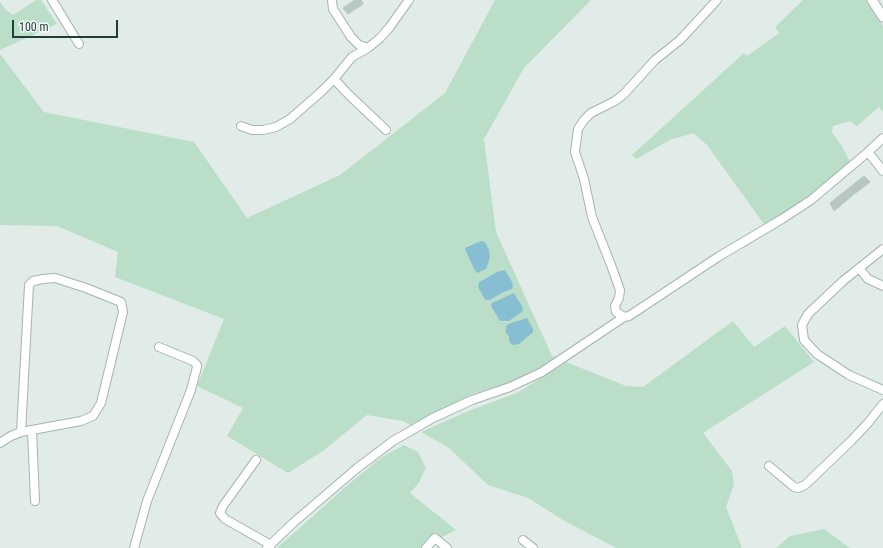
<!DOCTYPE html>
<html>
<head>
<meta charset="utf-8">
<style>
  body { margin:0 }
  #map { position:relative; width:883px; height:548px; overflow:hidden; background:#e1ece9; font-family:"Roboto Condensed",sans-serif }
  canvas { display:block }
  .scale { position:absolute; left:12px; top:20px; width:106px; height:18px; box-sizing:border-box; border:2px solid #213d39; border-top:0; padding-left:5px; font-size:12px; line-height:14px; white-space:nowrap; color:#213d39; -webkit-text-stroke:3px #f2f9f6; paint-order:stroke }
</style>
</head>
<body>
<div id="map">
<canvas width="883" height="548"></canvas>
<div class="scale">100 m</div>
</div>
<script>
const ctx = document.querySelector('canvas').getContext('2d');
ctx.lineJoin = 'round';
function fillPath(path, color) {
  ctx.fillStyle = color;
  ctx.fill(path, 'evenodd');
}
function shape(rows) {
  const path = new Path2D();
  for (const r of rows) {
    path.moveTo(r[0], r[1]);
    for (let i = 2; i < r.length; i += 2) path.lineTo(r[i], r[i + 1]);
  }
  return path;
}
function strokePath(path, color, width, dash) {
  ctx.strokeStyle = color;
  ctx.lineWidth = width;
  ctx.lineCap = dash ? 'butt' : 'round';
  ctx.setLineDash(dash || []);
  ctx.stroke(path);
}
const green = shape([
  [36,0,41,0,57,24,0,50,0,2,5,9,13,15],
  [495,0,591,0,524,68,484,139,496,232,552,356,556,357,529,375,510,383,474,393,444,409,410,425,403,421,367,415,323,451,288,473,227,436,243,408,197,386,224,319,115,277,118,252,57,226,0,225,0,54,44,112,194,142,247,218,340,175,445,93],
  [485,242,490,254,465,249,466,246,475,243],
  [505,270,512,289,504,292,490,300,485,300,478,287,479,282,499,271],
  [514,293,522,306,522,312,509,321,503,322],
  [803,0,866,0,883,26,883,112,879,107,857,126,850,121,833,126,832,132,842,146,850,162,844,168,829,182,799,204,764,224,707,145,693,133,670,140,636,159,632,155,744,53,747,56,779,33,775,27],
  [733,321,754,347,785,326,814,362,703,433,732,471,734,484,726,507,742,548,616,548,563,520,528,498,488,485,449,448,421,432,466,412,519,392,566,362,626,386,643,387],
  [404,445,418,452,426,468,418,484,410,493,456,530,440,538,431,548,277,548,350,483,382,457],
  [824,529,850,548,776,548,790,536]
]);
const water = shape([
  [481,241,485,242,489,250,490,257,486,269,477,273,474,269,465,249,466,247],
  [505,270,512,282,513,286,512,289,504,292,490,300,485,300,478,287,479,282,499,271],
  [514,293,522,306,523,309,522,312,509,321,500,321,491,306,492,303],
  [527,318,533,329,533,332,519,344,514,345,511,344,509,340,509,336,506,333,506,326,511,323]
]);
const building = shape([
  [355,0,361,0,363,4,348,14,343,8,355,0],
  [864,176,870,182,853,195,834,211,830,203,864,176]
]);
const minor = shape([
  [52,0,79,44],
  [332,0,333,9,351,37,359,45,368,48,380,38,389,28,409,0],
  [334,79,349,95,386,130],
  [241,126,252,130,263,130,276,127,290,119,321,92,334,79,352,57,368,48],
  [883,138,868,152,883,171],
  [883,249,843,281,808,314,802,325,804,340,817,354,849,375,883,390],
  [859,268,868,279,883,286],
  [624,317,616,312,615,306,619,298,620,290,611,265,592,217,584,179,575,152,578,129,584,120,591,113,615,101,624,94,655,60,680,40,717,0],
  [32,430,35,501],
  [0,443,11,436,21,432,81,421,93,416,101,403,123,312,121,302,86,288,55,278,43,279,33,281,29,285,21,432],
  [256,460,223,506,220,513,225,519,271,545],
  [769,466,794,487,798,488,805,485,851,441,868,423,883,404],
  [523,540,533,548],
  [134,548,147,501,191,390,197,367,197,365,193,361,159,347],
  [267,548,293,523,356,469,393,441,433,418,472,400,510,387,542,372,624,317,629,316,718,257,782,219,811,200,868,152],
  [426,548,435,538,447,548]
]);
const tertiary = shape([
  [872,0,883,17]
]);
fillPath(green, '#badec8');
fillPath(water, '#88bed2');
fillPath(building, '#b7c7c2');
strokePath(building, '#b4c6c1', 1);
strokePath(minor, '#a4b4b1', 10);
strokePath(tertiary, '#a4b4b1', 11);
strokePath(minor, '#fff', 8);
strokePath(tertiary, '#fff', 9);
</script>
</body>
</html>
